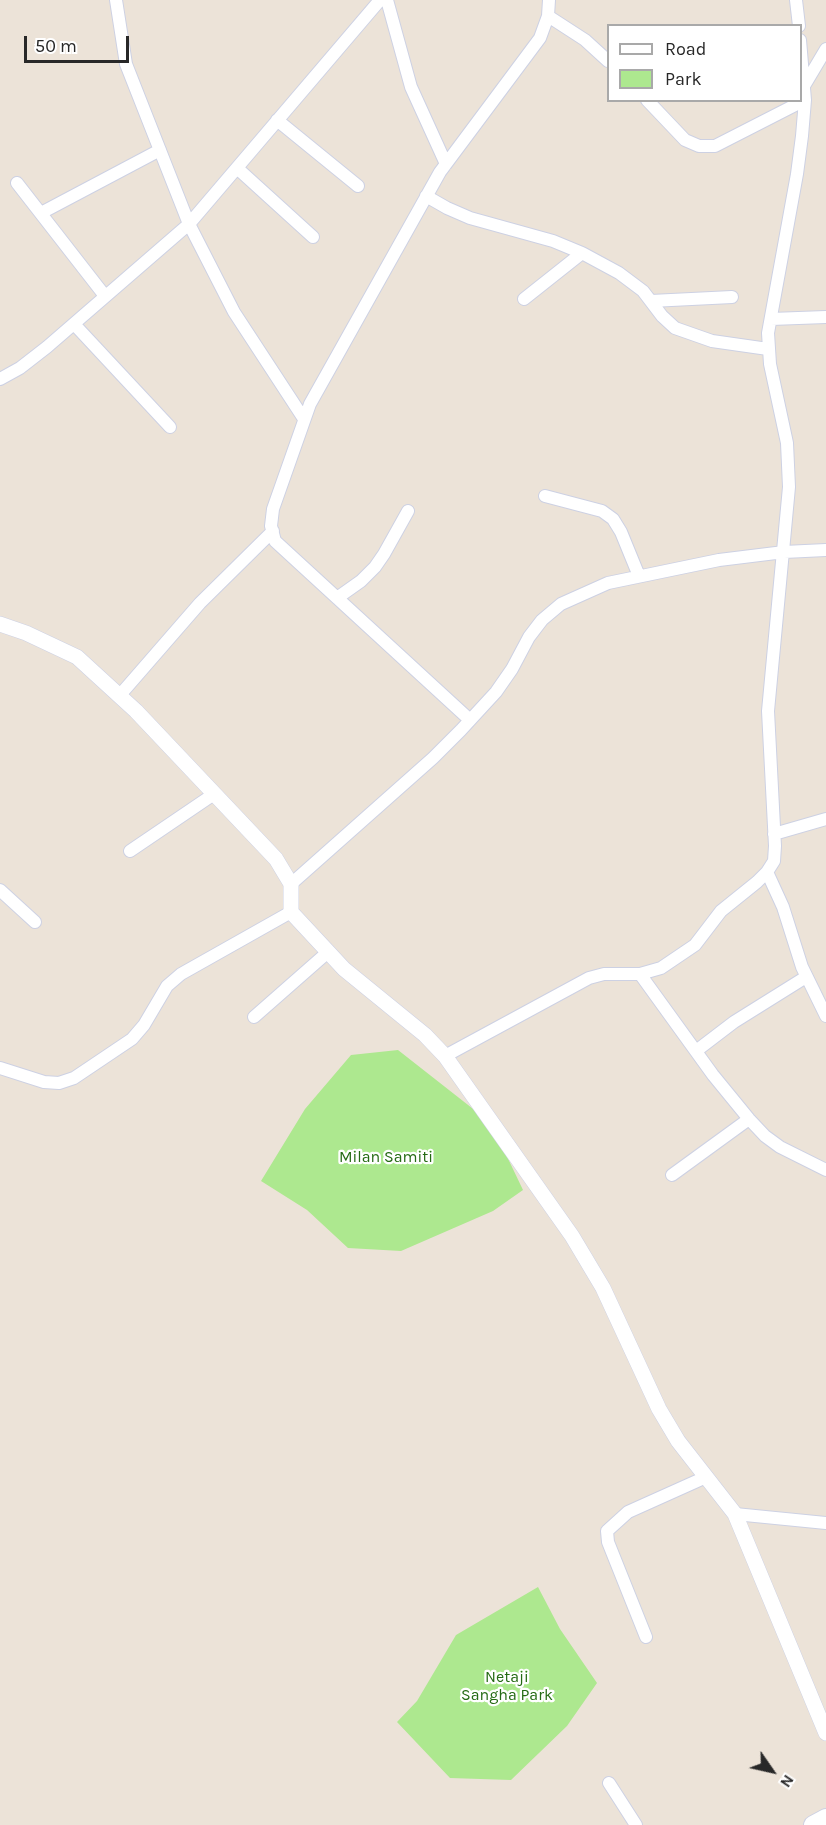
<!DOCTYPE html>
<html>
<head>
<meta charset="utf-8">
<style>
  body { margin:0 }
  #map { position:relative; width:826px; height:1825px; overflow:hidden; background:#ece3d8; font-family:Karla,sans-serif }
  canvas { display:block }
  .legend { position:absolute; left:607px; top:24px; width:195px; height:78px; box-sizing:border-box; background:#fff; border:2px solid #a9a9a9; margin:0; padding:8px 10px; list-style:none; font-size:18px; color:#282828 }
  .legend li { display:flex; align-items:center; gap:12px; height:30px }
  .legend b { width:30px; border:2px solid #a9a9a9 }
  .north { position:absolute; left:742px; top:1741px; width:60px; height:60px; -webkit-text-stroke:4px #fff; paint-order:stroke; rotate:124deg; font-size:16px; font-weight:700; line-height:24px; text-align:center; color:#282828 }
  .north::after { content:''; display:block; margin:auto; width:21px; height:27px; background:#282828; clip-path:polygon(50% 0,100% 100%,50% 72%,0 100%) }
  .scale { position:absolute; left:24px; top:36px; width:105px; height:27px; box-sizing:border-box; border:3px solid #282828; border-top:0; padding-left:8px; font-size:18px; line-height:21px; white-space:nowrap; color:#282828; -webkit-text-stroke:4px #fff; paint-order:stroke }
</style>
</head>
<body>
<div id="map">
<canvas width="826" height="1825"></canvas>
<ul class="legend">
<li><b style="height:8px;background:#fff"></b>Road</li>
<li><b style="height:16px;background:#ade88f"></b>Park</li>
</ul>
<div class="north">N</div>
<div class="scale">50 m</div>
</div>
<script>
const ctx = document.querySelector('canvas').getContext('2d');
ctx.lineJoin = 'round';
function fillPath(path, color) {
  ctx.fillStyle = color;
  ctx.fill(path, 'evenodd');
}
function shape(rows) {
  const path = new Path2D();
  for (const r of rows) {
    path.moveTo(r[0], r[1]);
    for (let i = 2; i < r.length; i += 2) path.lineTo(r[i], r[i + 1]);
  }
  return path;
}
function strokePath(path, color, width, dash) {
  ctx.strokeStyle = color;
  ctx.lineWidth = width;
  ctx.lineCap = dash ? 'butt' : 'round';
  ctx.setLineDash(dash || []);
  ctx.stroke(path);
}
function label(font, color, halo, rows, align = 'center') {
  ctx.font = font + ' Karla,sans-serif';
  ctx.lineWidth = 4.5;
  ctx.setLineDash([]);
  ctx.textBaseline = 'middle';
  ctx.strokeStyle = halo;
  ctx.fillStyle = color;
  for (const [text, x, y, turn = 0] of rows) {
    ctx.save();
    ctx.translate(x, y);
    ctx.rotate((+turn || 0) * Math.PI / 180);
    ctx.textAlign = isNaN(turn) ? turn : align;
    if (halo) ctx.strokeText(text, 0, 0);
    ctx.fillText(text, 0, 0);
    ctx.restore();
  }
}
const green = shape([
  [398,1050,491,1123,523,1190,493,1211,401,1251,348,1248,307,1210,261,1181,305,1109,351,1055],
  [538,1587,560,1629,597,1683,567,1726,511,1780,450,1778,397,1722,417,1701,456,1635]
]);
const minor = shape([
  [116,0,126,64,189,224,234,312,304,419],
  [387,0,411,87,446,164],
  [796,0,799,26],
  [548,16,585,40,608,61],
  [804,86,826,49],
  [647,100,685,140,699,146,715,146,805,100],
  [277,120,358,186],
  [237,168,313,237],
  [17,183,105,296],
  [426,196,447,208,470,218,553,241,582,253,619,273,643,291,662,316,675,328,712,341,768,349],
  [41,213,160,150],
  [524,299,582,253],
  [651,301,732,297],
  [771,319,826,317],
  [74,324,170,427],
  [0,379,20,368,47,347,189,224,380,0],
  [545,496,602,511,613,519,621,532,639,576],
  [337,598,361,581,375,567,384,554,408,511],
  [120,695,200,603,273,531],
  [470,720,275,541,271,526,273,509,310,404,440,172,540,38,548,16,549,0],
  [774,834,826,819],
  [130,851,214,794],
  [767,872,783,907,802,967,826,1016],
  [291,884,433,758,461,730,496,692,512,669,529,637,542,620,561,604,608,583,719,560,784,552,826,550],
  [0,890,35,922],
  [640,974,713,1075,749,1119,765,1136,780,1147,826,1170],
  [254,1017,328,952],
  [696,1051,734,1022,806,977],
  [445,1056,589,978,604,974,640,974,661,968,695,945,721,911,757,882,767,872,774,861,775,846,768,711,789,487,787,443,770,364,768,333,797,174,802,136,805,100,800,40],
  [0,1068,44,1082,59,1083,74,1078,132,1039,144,1025,167,986,181,974,291,912],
  [672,1175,749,1119],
  [735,1514,826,1523],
  [646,1637,608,1542,607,1531,628,1512,706,1477],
  [609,1783,636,1825]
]);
const tertiary = shape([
  [0,624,26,633,77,657,136,711,276,859,291,884,291,912,344,969,425,1035,445,1056,572,1236,603,1288,659,1409,678,1441,735,1514,826,1733]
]);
const secondary = shape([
  [813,1825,826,1818]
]);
const parkNames = [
  ["Milan Samiti",386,1157],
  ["Netaji",507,1677],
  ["Sangha Park",507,1695]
];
fillPath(green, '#ade88f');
strokePath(minor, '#cdd1e3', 14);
strokePath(tertiary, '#cdd1e3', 16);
strokePath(secondary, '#cdd1e3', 20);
strokePath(minor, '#fff', 12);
strokePath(tertiary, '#fff', 15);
strokePath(secondary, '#fff', 18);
label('16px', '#246a13', '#fff', parkNames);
</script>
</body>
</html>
